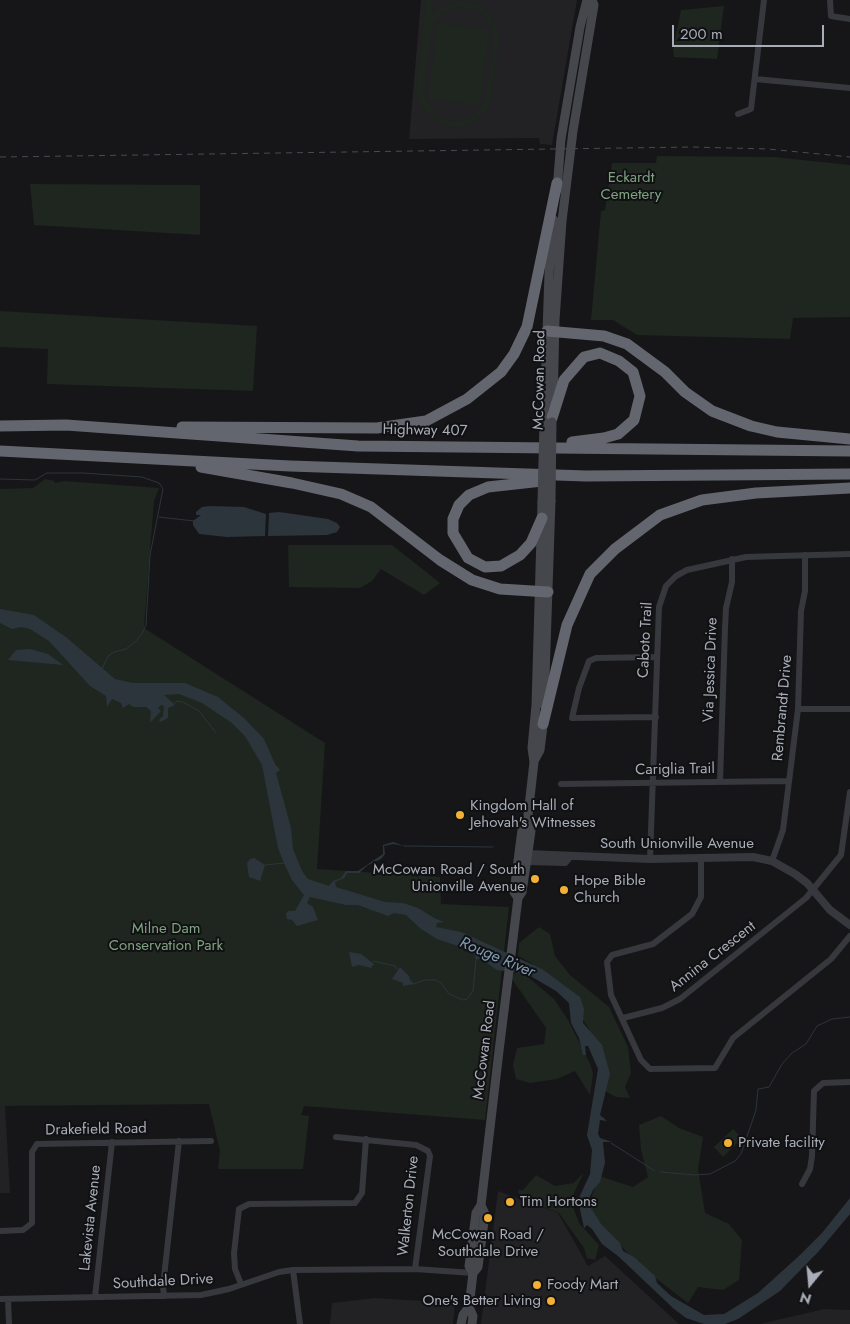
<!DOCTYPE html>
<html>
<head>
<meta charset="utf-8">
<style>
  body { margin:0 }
  #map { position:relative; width:850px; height:1324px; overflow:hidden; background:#161618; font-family:Jost,sans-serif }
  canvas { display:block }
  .north { position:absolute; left:785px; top:1259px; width:50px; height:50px; -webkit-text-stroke:4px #111113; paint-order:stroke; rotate:197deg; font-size:14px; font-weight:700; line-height:20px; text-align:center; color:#a8adb8 }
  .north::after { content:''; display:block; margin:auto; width:18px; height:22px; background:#a8adb8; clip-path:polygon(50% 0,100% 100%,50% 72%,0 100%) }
  .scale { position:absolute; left:672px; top:25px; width:152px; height:22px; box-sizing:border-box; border:2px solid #a8adb8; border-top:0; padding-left:6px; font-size:15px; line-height:18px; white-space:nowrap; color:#a8adb8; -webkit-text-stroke:4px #111113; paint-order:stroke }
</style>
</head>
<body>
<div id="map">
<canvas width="850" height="1324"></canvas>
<div class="north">N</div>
<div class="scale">200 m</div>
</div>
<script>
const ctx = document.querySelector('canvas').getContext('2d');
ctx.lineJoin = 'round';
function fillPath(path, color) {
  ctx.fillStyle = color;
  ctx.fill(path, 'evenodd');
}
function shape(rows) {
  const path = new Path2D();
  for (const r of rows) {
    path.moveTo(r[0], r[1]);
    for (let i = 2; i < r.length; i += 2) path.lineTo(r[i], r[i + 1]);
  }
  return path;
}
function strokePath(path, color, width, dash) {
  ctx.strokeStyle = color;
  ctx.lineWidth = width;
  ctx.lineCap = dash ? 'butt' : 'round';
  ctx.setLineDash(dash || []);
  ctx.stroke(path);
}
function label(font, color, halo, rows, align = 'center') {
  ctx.font = font + ' Jost,sans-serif';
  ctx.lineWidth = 4;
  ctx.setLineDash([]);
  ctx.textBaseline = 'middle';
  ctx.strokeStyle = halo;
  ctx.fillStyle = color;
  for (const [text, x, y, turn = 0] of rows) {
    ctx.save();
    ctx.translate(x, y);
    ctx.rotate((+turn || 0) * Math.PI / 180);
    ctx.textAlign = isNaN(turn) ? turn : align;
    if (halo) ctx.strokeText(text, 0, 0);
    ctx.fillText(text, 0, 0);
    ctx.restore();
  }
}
const built = shape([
  [421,0,577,0,552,145,540,144,539,138,409,139],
  [0,1106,5,1106,10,1193,0,1193],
  [498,1191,558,1213,588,1266,605,1256,679,1324,481,1324],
  [375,1298,455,1303,453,1324,330,1324,332,1303],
  [824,1309,850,1310,850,1324,760,1324]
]);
const green = shape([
  [426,0,433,0,432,15,453,2,469,2,478,5,491,15,498,29,499,38,491,101,484,114,470,125,455,127,438,122,430,117,418,100,416,90],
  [459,7,474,9,485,16,491,26,494,41,485,103,472,118,454,121,440,118,433,112,425,98,424,90,433,25,443,13],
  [724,6,717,59,674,57,673,50,681,10],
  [437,23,489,29,480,105,429,99],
  [657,156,774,157,850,165,850,317,793,318,790,339,637,335,613,320,591,320,601,211,605,210,612,163,656,163],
  [30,184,200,185,200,235,34,225],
  [0,311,257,326,253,391,47,384,48,349,0,347],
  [45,479,55,481,54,483,64,481,159,488,154,501,144,628,325,743,317,869,440,877,441,904,509,907,485,1120,304,1106,301,1115,309,1116,303,1169,218,1169,220,1151,209,1104,0,1106,0,489,33,488],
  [288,545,392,545,440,583,424,595,381,569,372,581,360,588,289,587],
  [539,927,550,934,555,956,570,975,609,1007,628,1047,631,1073,625,1087,630,1098,616,1097,603,1090,607,1074,589,1029,581,1017,549,980,531,963,518,956,519,943],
  [515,971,523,973,554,999,568,1020,591,1066,593,1074,590,1095,575,1071,557,1079,530,1083,516,1079,513,1065,517,1048,544,1044,546,1028,512,979],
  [661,1116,679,1128,703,1137,698,1169,705,1213,729,1224,742,1240,739,1280,723,1290,698,1287,688,1303,641,1267,587,1210,599,1176,633,1187,648,1177,641,1150,639,1125],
  [733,1129,742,1138,723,1157,714,1147],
  [584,1172,574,1193,572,1204,579,1223,599,1245,595,1260,587,1258,584,1248,559,1213,520,1198,518,1190,523,1190,536,1175,555,1186,574,1183]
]);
const water = shape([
  [210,506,244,507,266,514,265,536,227,537,199,534,193,525,193,521,201,515,196,515,196,512,202,507],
  [279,512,328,519,337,523,340,527,337,532,327,535,268,536,269,513],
  [0,609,34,615,67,638,115,679,133,683,185,683,218,697,245,719,264,739,275,764,280,770,276,773,291,828,293,849,302,871,308,879,329,886,333,881,341,878,346,871,358,871,383,854,383,845,393,842,404,846,393,844,384,846,385,854,381,859,368,865,359,873,347,873,344,878,335,882,336,887,385,902,403,903,418,908,434,918,444,922,437,923,436,927,461,932,542,969,580,997,584,1009,583,1023,602,1045,610,1074,600,1115,607,1121,600,1120,598,1134,600,1138,612,1142,603,1142,605,1163,600,1182,593,1190,588,1201,589,1205,601,1224,620,1243,623,1251,634,1257,655,1276,657,1283,671,1296,704,1315,724,1314,758,1293,800,1255,822,1233,850,1198,850,1214,819,1251,780,1291,738,1319,725,1324,704,1324,686,1318,674,1309,618,1256,602,1244,592,1229,587,1225,584,1228,578,1200,590,1174,592,1150,587,1135,598,1069,588,1046,585,1046,586,1055,583,1055,579,1038,571,1023,569,1003,556,991,527,974,497,970,480,958,476,960,475,955,470,950,437,939,421,929,406,915,394,913,388,916,358,905,346,905,310,897,307,903,313,907,318,920,297,926,292,920,287,919,286,914,288,911,295,911,304,895,292,880,284,863,278,848,262,765,245,736,232,723,202,703,179,694,164,695,175,705,168,708,168,718,160,722,159,720,163,716,164,706,161,705,158,708,161,711,150,723,151,711,146,707,133,707,129,704,123,708,121,703,112,699,107,707,106,696,90,686,49,641,30,629,21,627,12,629,0,623],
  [30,649,48,654,63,665,8,660,16,650],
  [254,858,265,865,260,881,249,877,247,863,250,859],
  [349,952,361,954,374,964,371,968,359,965,352,967],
  [400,967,409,976,410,980,414,984,403,986,403,983,392,979]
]);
const stream = shape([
  [0,479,35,480,47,473,83,473,142,477,159,483,163,489,150,555,146,625,142,634,136,641,126,649,114,652,108,656,102,669],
  [159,517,194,521],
  [174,704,177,701,183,702,199,711,216,733],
  [404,846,493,847],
  [265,865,284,863],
  [373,961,395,966,397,969],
  [414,984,425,980,436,980,441,983,449,994,463,1000,467,999,473,991,476,960],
  [611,1143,655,1171],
  [660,1172,694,1175,710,1174,735,1161,741,1154,756,1110,758,1089,769,1087,782,1064,792,1053,806,1044,817,1026,832,1019,850,1017]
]);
const minor = shape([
  [830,0,831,16,850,19],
  [755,79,850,88],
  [738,114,751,109,764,0],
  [798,709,850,709],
  [656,717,572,718,579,688,589,661,596,658,657,657],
  [720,782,725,628,726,608,732,582,732,559],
  [561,784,789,781],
  [701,857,701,897,692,914,653,944,612,955,607,962,611,995,641,1060,650,1069,715,1068,733,1038,831,959,850,936],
  [650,859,659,607,666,586,676,576,687,570,746,557,850,554],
  [772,861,783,830,798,709,801,611,805,591,805,555],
  [623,1018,662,1008,680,999,806,898,841,855,850,792],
  [336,1137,416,1145,428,1151,430,1156,415,1269],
  [802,1184,810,1169,812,1156,814,1091,823,1083,850,1082],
  [0,1231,23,1230,32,1223,32,1152,37,1144,211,1141],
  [293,1270,300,1324],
  [241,1284,235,1269,234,1253,239,1209,249,1204,355,1203,362,1193,366,1139],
  [164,1296,163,1286,179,1141],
  [95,1297,112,1142],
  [0,1299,201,1295,229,1289,279,1272,293,1270,415,1269,473,1273],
  [8,1299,9,1324]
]);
const tertiary = shape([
  [523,856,527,854,650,859,753,857,772,861,795,874,807,883,830,910,850,925],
  [521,858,526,861,565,862,569,857]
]);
const secondary = shape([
  [557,190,561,139,580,27,587,0],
  [553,407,555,320,562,221,573,131,594,5,592,0],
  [544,421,549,273,554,220],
  [544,705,551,501],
  [534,761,540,750,544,718],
  [518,898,514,892,520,845,522,830,527,824],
  [473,1273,469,1266,476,1213,481,1205],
  [461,1324,463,1315,469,1307],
  [472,1324,473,1316,469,1307,473,1273,478,1267,485,1214,481,1205,499,1051,518,898,522,892,531,831,527,824,534,762,532,748,536,705,542,502]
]);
const motorway = shape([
  [547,331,604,336,627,344,665,372,685,392,712,411,751,426,777,432,850,439],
  [552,418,564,380,584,357,600,353,619,361,633,372,640,396,634,420,618,434,604,438,572,442],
  [0,426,66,425,358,446,850,451],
  [182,427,377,428,426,421,467,399,501,372,514,354,527,327,557,183],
  [0,451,290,466,586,476,850,474],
  [201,467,292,483,341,494,371,507,440,560,472,580,500,589,548,592],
  [542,518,531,543,520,555,501,566,485,567,468,558,453,533,453,519,459,505,469,495,488,487,542,481],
  [543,724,567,625,590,574,615,549,660,515,702,500,756,493,850,488]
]);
const rail = shape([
  [0,157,692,147,768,149,850,157]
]);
const secondaryBridge = shape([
  [551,501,552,422],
  [542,502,544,421]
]);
const markers = [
  [460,815,5,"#f2b134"],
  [535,879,5,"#f2b134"],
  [564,890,5,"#f2b134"],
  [728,1143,5,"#f2b134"],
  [510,1202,5,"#f2b134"],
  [488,1218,5,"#f2b134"],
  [537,1285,5,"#f2b134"],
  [551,1301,5,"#f2b134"]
];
const parkNames = [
  ["Eckardt",631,178],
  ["Cemetery",631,195],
  ["Milne Dam",166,929],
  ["Conservation Park",166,946]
];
const streetNames = [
  ["McCowan Road",540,380,-89],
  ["Highway 407",425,431,1],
  ["Caboto Trail",646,640,-87],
  ["Via Jessica Drive",711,670,-88],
  ["Rembrandt Drive",783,708,-85],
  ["Cariglia Trail",675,770,-1],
  ["South Unionville Avenue",677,844],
  ["Annina Crescent",713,957,-38],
  ["McCowan Road",485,1050,-83],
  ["Drakefield Road",96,1130,-1],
  ["Walkerton Drive",409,1206,-84],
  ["Lakevista Avenue",91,1218,-84],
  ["Southdale Drive",163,1282,-3]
];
const poiNames = [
  ["Kingdom Hall of",470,806],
  ["Jehovah's Witnesses",470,823],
  ["McCowan Road / South",525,870,"right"],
  ["Unionville Avenue",525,887,"right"],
  ["Hope Bible",574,881],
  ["Church",574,898],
  ["Private facility",738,1143],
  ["Tim Hortons",520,1202],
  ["McCowan Road /",488,1235,"center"],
  ["Southdale Drive",488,1252,"center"],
  ["Foody Mart",547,1285],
  ["One's Better Living",541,1301,"right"]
];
const waterNames = [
  ["Rouge River",497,958,23]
];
fillPath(built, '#222225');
fillPath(green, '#1e261f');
fillPath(water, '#2c353c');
strokePath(stream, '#2c353c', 1);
strokePath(minor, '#37383d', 6);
strokePath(tertiary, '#37383d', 8);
strokePath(secondary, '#45474d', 9);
strokePath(motorway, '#63666e', 11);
strokePath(rail, '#4a4c52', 1, [6, 5]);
strokePath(secondaryBridge, '#45474d', 9);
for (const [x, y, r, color] of markers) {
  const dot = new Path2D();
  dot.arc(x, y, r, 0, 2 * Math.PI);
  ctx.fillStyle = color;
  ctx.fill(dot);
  strokePath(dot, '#111113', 2);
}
label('15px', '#7fa381', '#111113', parkNames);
label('15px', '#a8adb8', '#111113', streetNames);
label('15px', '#a8adb8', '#111113', poiNames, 'left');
label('italic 16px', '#7f9bb3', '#111113', waterNames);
</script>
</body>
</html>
